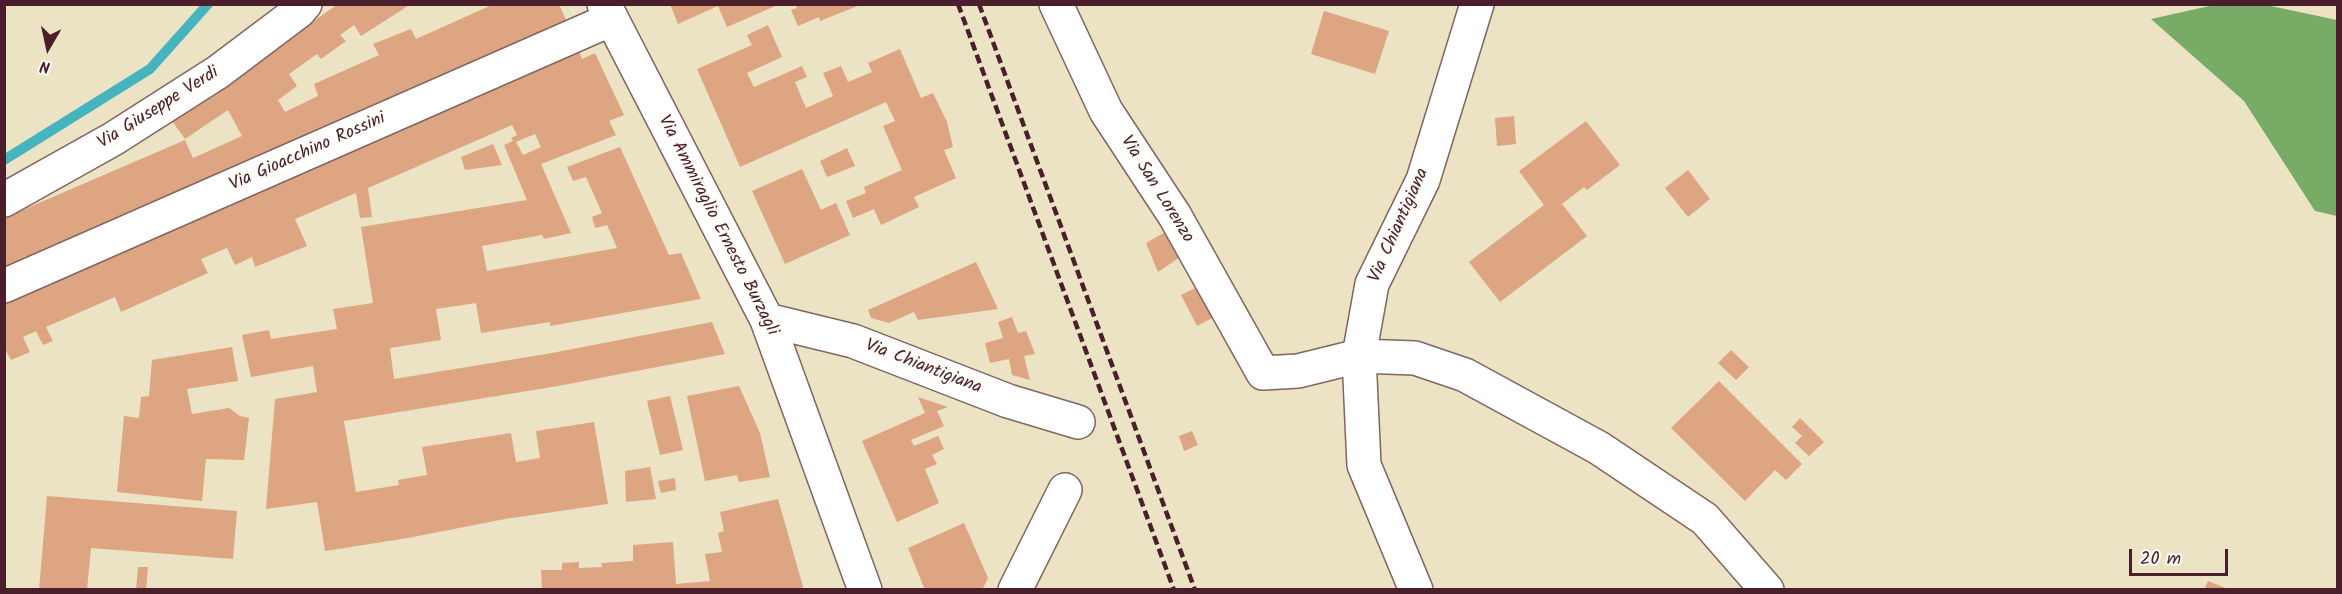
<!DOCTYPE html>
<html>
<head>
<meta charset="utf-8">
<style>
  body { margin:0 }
  #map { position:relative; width:2342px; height:594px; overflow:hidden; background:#ebe3c3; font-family:Kalam,sans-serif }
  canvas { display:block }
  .frame { position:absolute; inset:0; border:6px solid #4a1f2b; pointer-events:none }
  .north { position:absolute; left:18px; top:18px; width:60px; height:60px; -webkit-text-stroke:4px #fdfcf7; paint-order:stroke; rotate:189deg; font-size:16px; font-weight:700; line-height:24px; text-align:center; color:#4a1f2b }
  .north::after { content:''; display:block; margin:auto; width:21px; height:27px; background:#4a1f2b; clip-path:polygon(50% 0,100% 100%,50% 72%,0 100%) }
  .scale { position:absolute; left:2129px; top:549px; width:99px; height:27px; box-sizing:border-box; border:3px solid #4a1f2b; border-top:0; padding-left:8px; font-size:18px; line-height:21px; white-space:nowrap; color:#4a1f2b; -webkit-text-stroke:4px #fdfcf7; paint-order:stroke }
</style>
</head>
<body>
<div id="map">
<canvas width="2342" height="594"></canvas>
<div class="frame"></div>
<div class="north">N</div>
<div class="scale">20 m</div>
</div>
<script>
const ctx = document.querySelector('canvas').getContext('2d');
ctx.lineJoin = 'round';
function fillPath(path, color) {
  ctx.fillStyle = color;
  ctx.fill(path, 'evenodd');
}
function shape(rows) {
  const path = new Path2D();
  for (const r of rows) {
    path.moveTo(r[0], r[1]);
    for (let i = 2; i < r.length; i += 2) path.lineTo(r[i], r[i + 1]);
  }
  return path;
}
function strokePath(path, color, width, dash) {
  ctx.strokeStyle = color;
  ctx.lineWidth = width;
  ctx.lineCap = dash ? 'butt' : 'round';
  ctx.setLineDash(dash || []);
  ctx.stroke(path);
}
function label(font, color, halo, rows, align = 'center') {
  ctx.font = font + ' Kalam,sans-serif';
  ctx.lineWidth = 4.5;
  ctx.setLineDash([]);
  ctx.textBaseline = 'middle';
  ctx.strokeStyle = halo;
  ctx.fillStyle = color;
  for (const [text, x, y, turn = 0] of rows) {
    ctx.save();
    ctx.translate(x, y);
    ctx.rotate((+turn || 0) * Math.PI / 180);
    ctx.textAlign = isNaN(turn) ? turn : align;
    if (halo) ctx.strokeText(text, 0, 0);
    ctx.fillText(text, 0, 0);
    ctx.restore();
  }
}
const forest = shape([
  [2266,5,2337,20,2337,216,2315,211,2244,101,2151,19,2214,5]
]);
const stream = shape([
  [4,160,150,69,208,4]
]);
const building = shape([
  [338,4,411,4,361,36,354,25,340,35,346,41,321,59,317,54,289,74,297,86,278,100,285,112,318,96,314,84,379,55,373,44,411,29,416,39,494,4,559,4,566,20,6,266,4,218,11,215,185,140,193,158,242,136,228,110,185,139,172,121],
  [670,4,780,4,727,27,718,6,678,24],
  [795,4,860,5,820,21,819,17,798,26,791,10,797,8],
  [1324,11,1389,31,1375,74,1311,54],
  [768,25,782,57,747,73,754,87,802,66,807,77,795,82,806,108,833,96,823,73,841,66,848,82,872,72,868,63,900,49,921,98,933,93,947,122,953,147,944,150,956,178,914,197,919,207,881,225,874,209,853,218,846,201,866,193,864,187,902,170,883,126,895,121,886,102,740,167,697,69,752,45,747,35],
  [577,47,582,59,595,53,624,115,609,121,616,135,541,164,571,233,544,239,542,235,482,246,487,271,617,248,607,225,595,228,592,217,602,213,586,177,573,181,567,167,620,147,669,255,681,253,701,299,550,326,550,322,481,333,476,303,436,309,441,340,390,348,394,379,552,353,712,322,725,354,558,386,344,421,356,492,399,485,398,480,427,475,422,447,511,433,516,462,540,458,536,431,594,422,608,504,505,519,408,538,325,551,317,502,266,509,275,399,317,392,313,366,251,377,242,335,269,330,271,339,337,329,333,309,373,303,361,227,527,200,504,145,513,141,511,138,517,135,512,125,368,188,372,217,360,218,356,193,295,219,307,246,255,267,252,257,235,265,227,248,201,259,208,273,121,312,115,297,46,327,53,341,43,345,36,331,23,337,30,352,11,360,6,351,4,351,4,298],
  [535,134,541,147,523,155,516,142],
  [1514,116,1516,144,1497,146,1495,118],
  [1586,121,1620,165,1587,190,1584,187,1562,204,1587,236,1500,302,1469,262,1544,205,1519,171],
  [493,144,502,165,465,170,461,157],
  [847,148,855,166,827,177,820,161],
  [802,169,821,210,836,203,850,235,785,264,752,191],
  [1688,170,1710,199,1688,217,1665,188],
  [1167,231,1186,253,1158,272,1146,243],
  [976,262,998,309,918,320,914,312,889,323,871,318,868,310],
  [1201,285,1218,315,1197,326,1181,295],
  [1012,317,1018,333,1026,331,1035,354,1024,356,1030,380,1012,375,1009,359,990,363,985,343,1003,338,998,322],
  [232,347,238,381,187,389,192,414,229,408,240,416,249,418,244,460,206,459,202,501,117,492,124,416,139,418,141,397,149,396,152,360],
  [1731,350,1749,367,1736,380,1718,363],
  [1719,381,1802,464,1786,480,1775,470,1745,501,1671,428],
  [739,386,760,433,770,477,739,482,737,475,705,481,687,396],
  [670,396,683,450,660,455,647,401],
  [918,397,948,407,937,411,944,426,911,440,914,446,938,436,944,449,932,455,937,464,925,469,939,503,897,522,862,441,925,413],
  [1800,418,1824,442,1809,456,1795,443,1802,436,1792,427],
  [1192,431,1198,445,1184,451,1179,436],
  [650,467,656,499,626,502,625,471],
  [675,478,676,490,661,493,658,481],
  [47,496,237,511,233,559,91,548,87,590,39,590],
  [778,499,804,590,542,590,541,570,562,570,562,563,579,562,579,568,602,567,601,563,633,561,633,545,673,542,676,584,710,581,705,554,722,552,718,533,724,531,720,512],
  [964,523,988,578,982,590,925,590,908,548],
  [138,567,148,567,146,590,136,590],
  [2208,581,2228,589,2228,590,2204,590]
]);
const minor = shape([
  [604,4,767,320,865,590],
  [1056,4,1106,111,1175,216,1263,373,1298,371,1359,356,1415,358,1465,375,1599,448,1705,519,1767,590],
  [4,200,113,139,218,72,299,11,305,4],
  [4,286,612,19],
  [767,320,853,341,1008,401,1078,422],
  [1015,590,1065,490]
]);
const major = shape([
  [1416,590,1364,465,1359,356,1372,284,1423,180,1477,4]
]);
const rail = shape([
  [958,4,1174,590],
  [979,4,1195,590]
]);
const streetNames = [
  ["Via Giuseppe Verdi",159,109,-32],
  ["Via Gioacchino Rossini",308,153,-24],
  ["Via San Lorenzo",1156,190,58],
  ["Via Ammiraglio Ernesto Burzagli",717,226,63],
  ["Via Chiantigiana",1400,226,-66],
  ["Via Chiantigiana",923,368,21]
];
fillPath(forest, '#78ab66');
strokePath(stream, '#45b4be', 10);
fillPath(building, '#dda582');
strokePath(minor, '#826460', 36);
strokePath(major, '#826460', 36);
strokePath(minor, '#fff', 33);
strokePath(major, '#fff', 33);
strokePath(rail, '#4a1f2b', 4.5, [9, 4.5]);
label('18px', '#4a1f2b', '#fdfcf7', streetNames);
</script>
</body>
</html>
